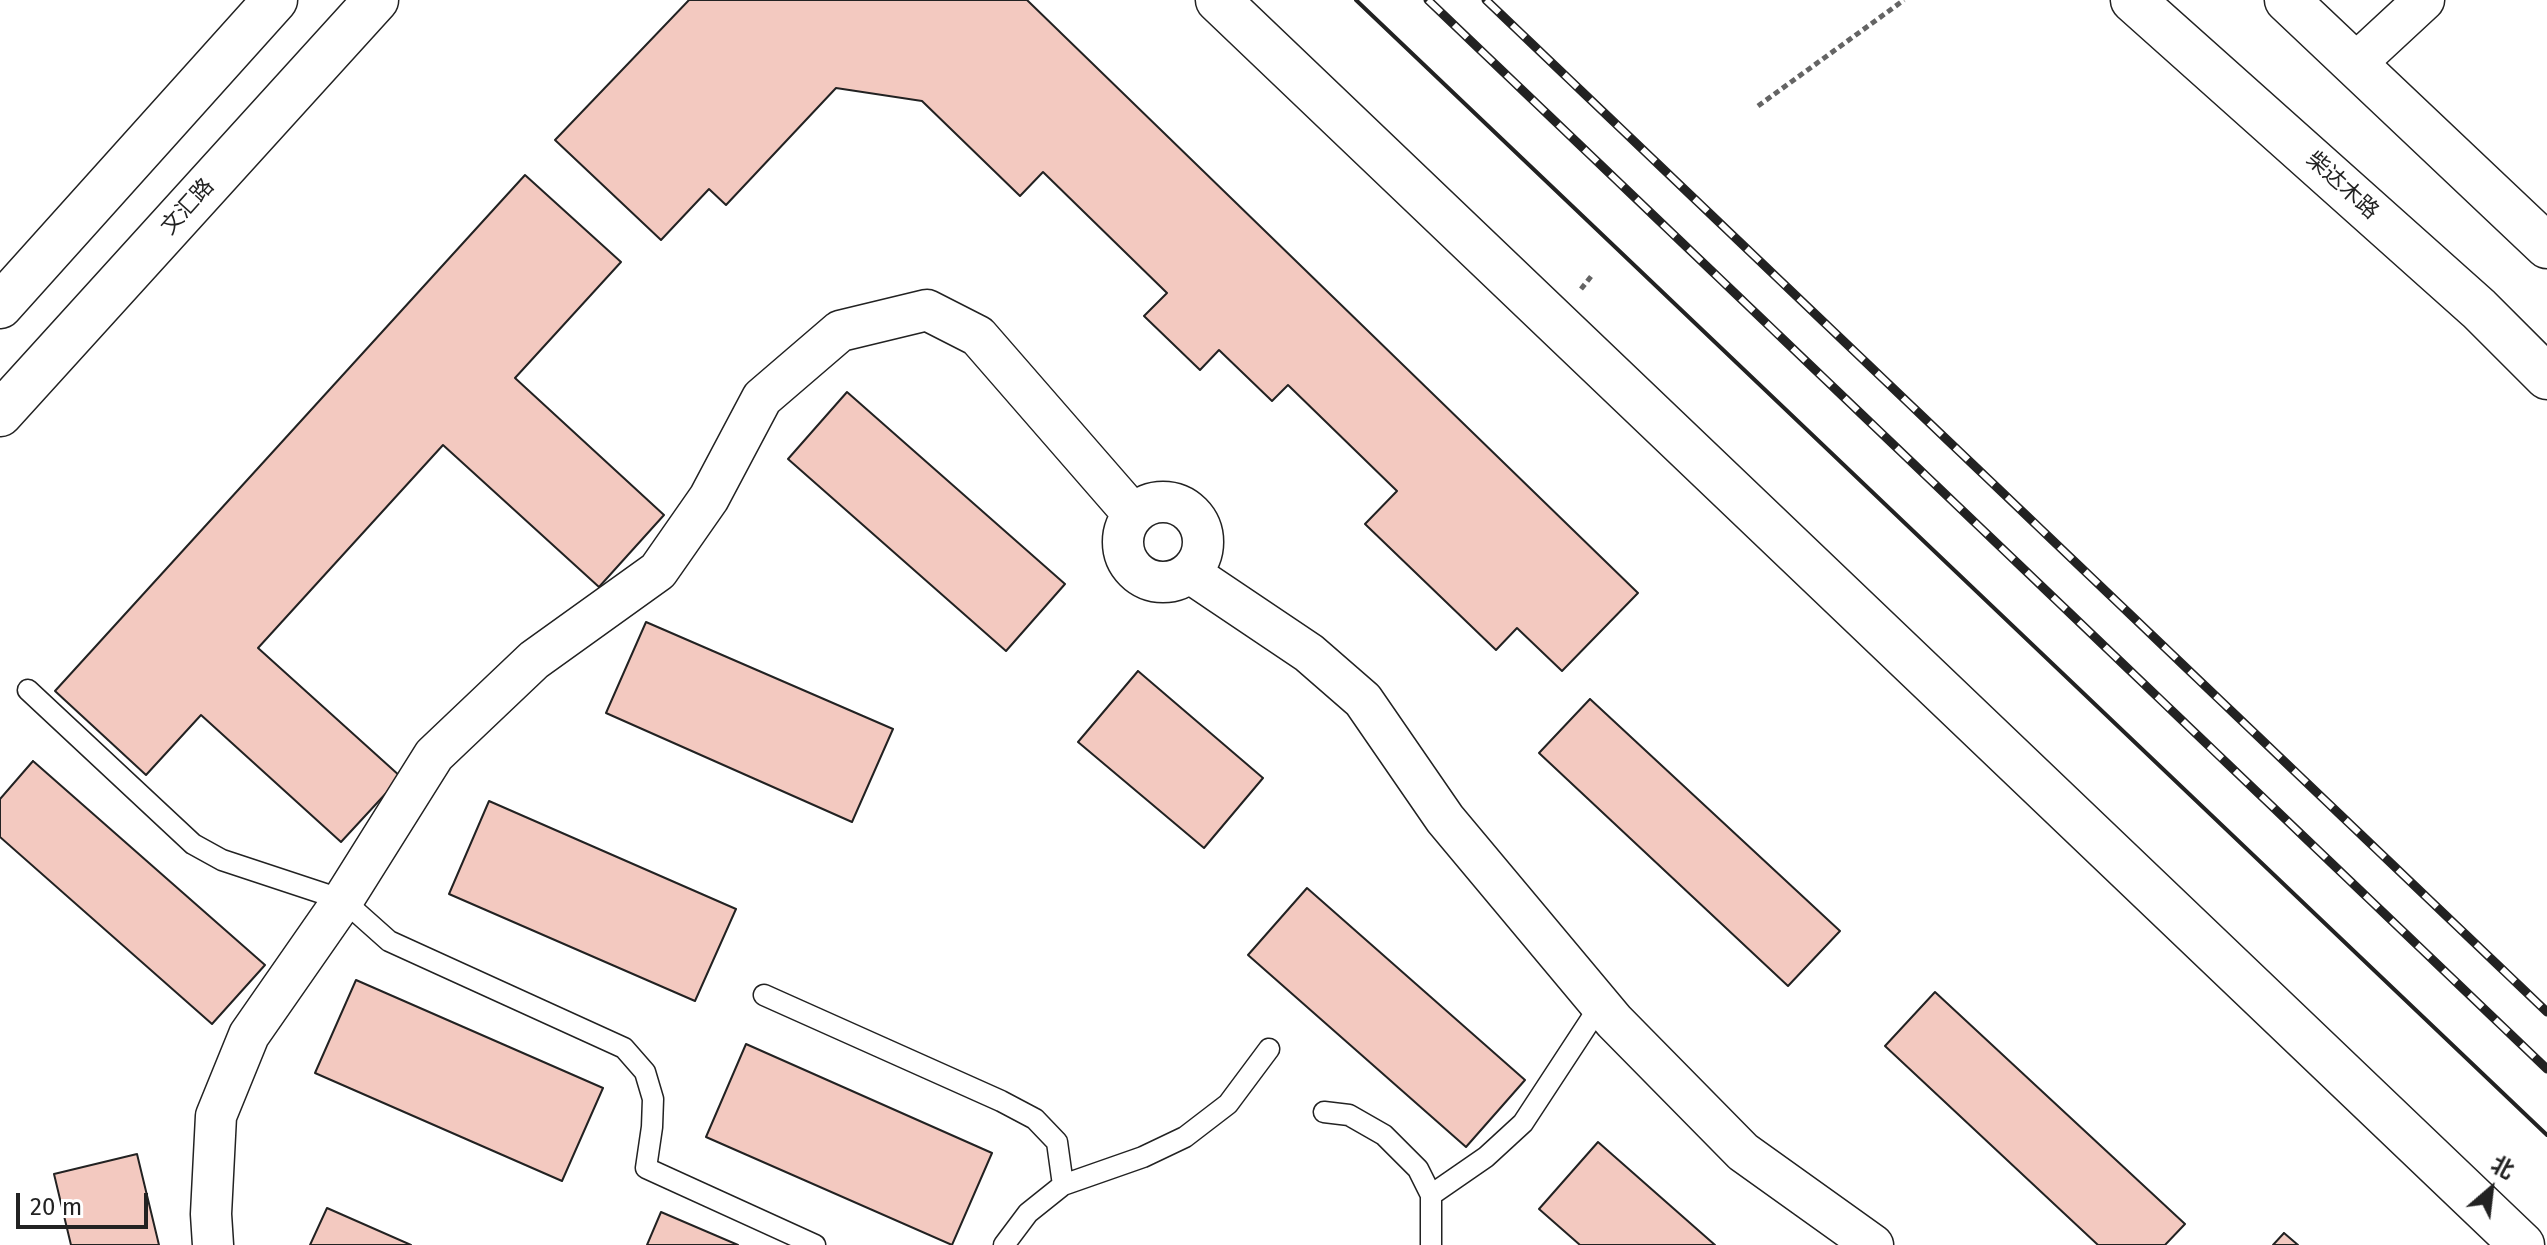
<!DOCTYPE html>
<html>
<head>
<meta charset="utf-8">
<style>
  body { margin:0 }
  #map { position:relative; width:2547px; height:1245px; overflow:hidden; background:#fff; font-family:"Fira Sans","Noto Sans SC",sans-serif }
  canvas { display:block }
  .north { position:absolute; left:2451px; top:1149px; width:80px; height:80px; -webkit-text-stroke:6px #fff; paint-order:stroke; rotate:28deg; font-size:22px; font-weight:700; line-height:32px; text-align:center; color:#222 }
  .north::after { content:''; display:block; margin:auto; width:28px; height:36px; background:#222; clip-path:polygon(50% 0,100% 100%,50% 72%,0 100%) }
  .scale { position:absolute; left:16px; top:1193px; width:132px; height:36px; box-sizing:border-box; border:4px solid #222; border-top:0; padding-left:10px; font-size:24px; line-height:28px; white-space:nowrap; color:#222; -webkit-text-stroke:6px #fff; paint-order:stroke }
</style>
</head>
<body>
<div id="map">
<canvas width="2547" height="1245"></canvas>
<div class="north">北</div>
<div class="scale">20 m</div>
</div>
<script>
const ctx = document.querySelector('canvas').getContext('2d');
ctx.lineJoin = 'round';
function fillPath(path, color) {
  ctx.fillStyle = color;
  ctx.fill(path, 'evenodd');
}
function shape(rows) {
  const path = new Path2D();
  for (const r of rows) {
    if (r.length === 3) {
      path.moveTo(r[0] + r[2], r[1]);
      path.arc(r[0], r[1], r[2], 0, 2 * Math.PI);
      continue;
    }
    path.moveTo(r[0], r[1]);
    for (let i = 2; i < r.length; i += 2) path.lineTo(r[i], r[i + 1]);
  }
  return path;
}
function strokePath(path, color, width, dash) {
  ctx.strokeStyle = color;
  ctx.lineWidth = width;
  ctx.lineCap = dash ? 'butt' : 'round';
  ctx.setLineDash(dash || []);
  ctx.stroke(path);
}
function label(font, color, halo, rows, align = 'center') {
  ctx.font = font + ' "Fira Sans","Noto Sans SC",sans-serif';
  ctx.lineWidth = 6;
  ctx.setLineDash([]);
  ctx.textBaseline = 'middle';
  ctx.strokeStyle = halo;
  ctx.fillStyle = color;
  for (const [text, x, y, turn = 0] of rows) {
    ctx.save();
    ctx.translate(x, y);
    ctx.rotate((+turn || 0) * Math.PI / 180);
    ctx.textAlign = isNaN(turn) ? turn : align;
    if (halo) ctx.strokeText(text, 0, 0);
    ctx.fillText(text, 0, 0);
    ctx.restore();
  }
}
const building = shape([
  [689,0,1027,0,1638,593,1562,671,1517,628,1496,650,1365,524,1397,491,1288,385,1272,401,1219,350,1200,370,1144,316,1167,293,1043,172,1020,196,922,101,836,88,726,205,709,189,661,240,555,140,689,0],
  [525,175,621,262,515,378,664,515,599,587,443,445,258,648,401,777,341,842,201,715,146,775,55,691,525,175],
  [847,392,1065,584,1006,651,788,459,847,392],
  [646,622,893,729,852,822,606,713,646,622],
  [1138,671,1263,778,1204,848,1078,742,1138,671],
  [1590,699,1840,931,1788,986,1539,753,1590,699],
  [33,761,265,965,212,1024,0,837,0,799,33,761],
  [489,801,736,909,695,1001,449,894,489,801],
  [1307,888,1525,1080,1466,1147,1248,955,1307,888],
  [356,980,603,1088,562,1181,315,1073,356,980],
  [1935,992,2185,1224,2165,1245,2098,1245,1885,1046,1935,992],
  [746,1044,992,1153,952,1245,706,1137,746,1044],
  [1598,1142,1715,1245,1580,1245,1539,1209,1598,1142],
  [137,1154,159,1245,71,1245,54,1174,137,1154],
  [327,1208,411,1245,310,1245,327,1208],
  [661,1212,738,1245,647,1245,661,1212],
  [2284,1233,2298,1245,2273,1245,2284,1233]
]);
const path = shape([
  [1758,106,1904,0],
  [1581,289,1593,274]
]);
const service = shape([
  [28,690,193,844,222,860,343,900,389,941,624,1048,645,1072,653,1099,652,1127,646,1168,815,1245],
  [764,995,1001,1101,1035,1119,1057,1142,1063,1185],
  [1324,1112,1349,1115,1384,1135,1418,1169,1431,1195,1431,1245],
  [1431,1195,1486,1157,1523,1123,1601,1004],
  [1004,1245,1028,1213,1063,1185,1143,1157,1185,1137,1228,1104,1269,1049]
]);
const minor = shape([
  [2355,64,2424,0],
  [1163,542,40],
  [1190,573,1309,653,1363,700,1445,819,1614,1021,1743,1152,1873,1245],
  [213,1245,211,1214,216,1116,249,1035,343,900,434,755,534,660,658,571,709,498,762,398,840,331,927,310,978,336,1133,514]
]);
const tertiary = shape([
  [1218,0,2522,1245],
  [0,306,275,0],
  [0,414,376,0]
]);
const trunk = shape([
  [2133,0,2479,309,2547,377],
  [2287,0,2547,246]
]);
const rail = shape([
  [1428,0,2547,1069],
  [1486,0,2547,1012]
]);
const wall = shape([
  [1356,0,2547,1135]
]);
const streetNames = [
  ["柴达木路",2342,186,42],
  ["文汇路",188,207,-48]
];
fillPath(building, '#f3c9c0');
strokePath(building, '#222', 2);
strokePath(service, '#222', 23);
strokePath(minor, '#222', 43);
strokePath(tertiary, '#222', 47);
strokePath(trunk, '#222', 47);
strokePath(path, '#646464', 5, [6, 4]);
strokePath(service, '#fff', 20);
strokePath(minor, '#fff', 40);
strokePath(tertiary, '#fff', 44);
strokePath(trunk, '#fff', 44);
strokePath(rail, '#222', 9);
strokePath(rail, '#fff', 6, [18]);
strokePath(wall, '#222', 4);
label('22px', '#222', '#fff', streetNames);
</script>
</body>
</html>
